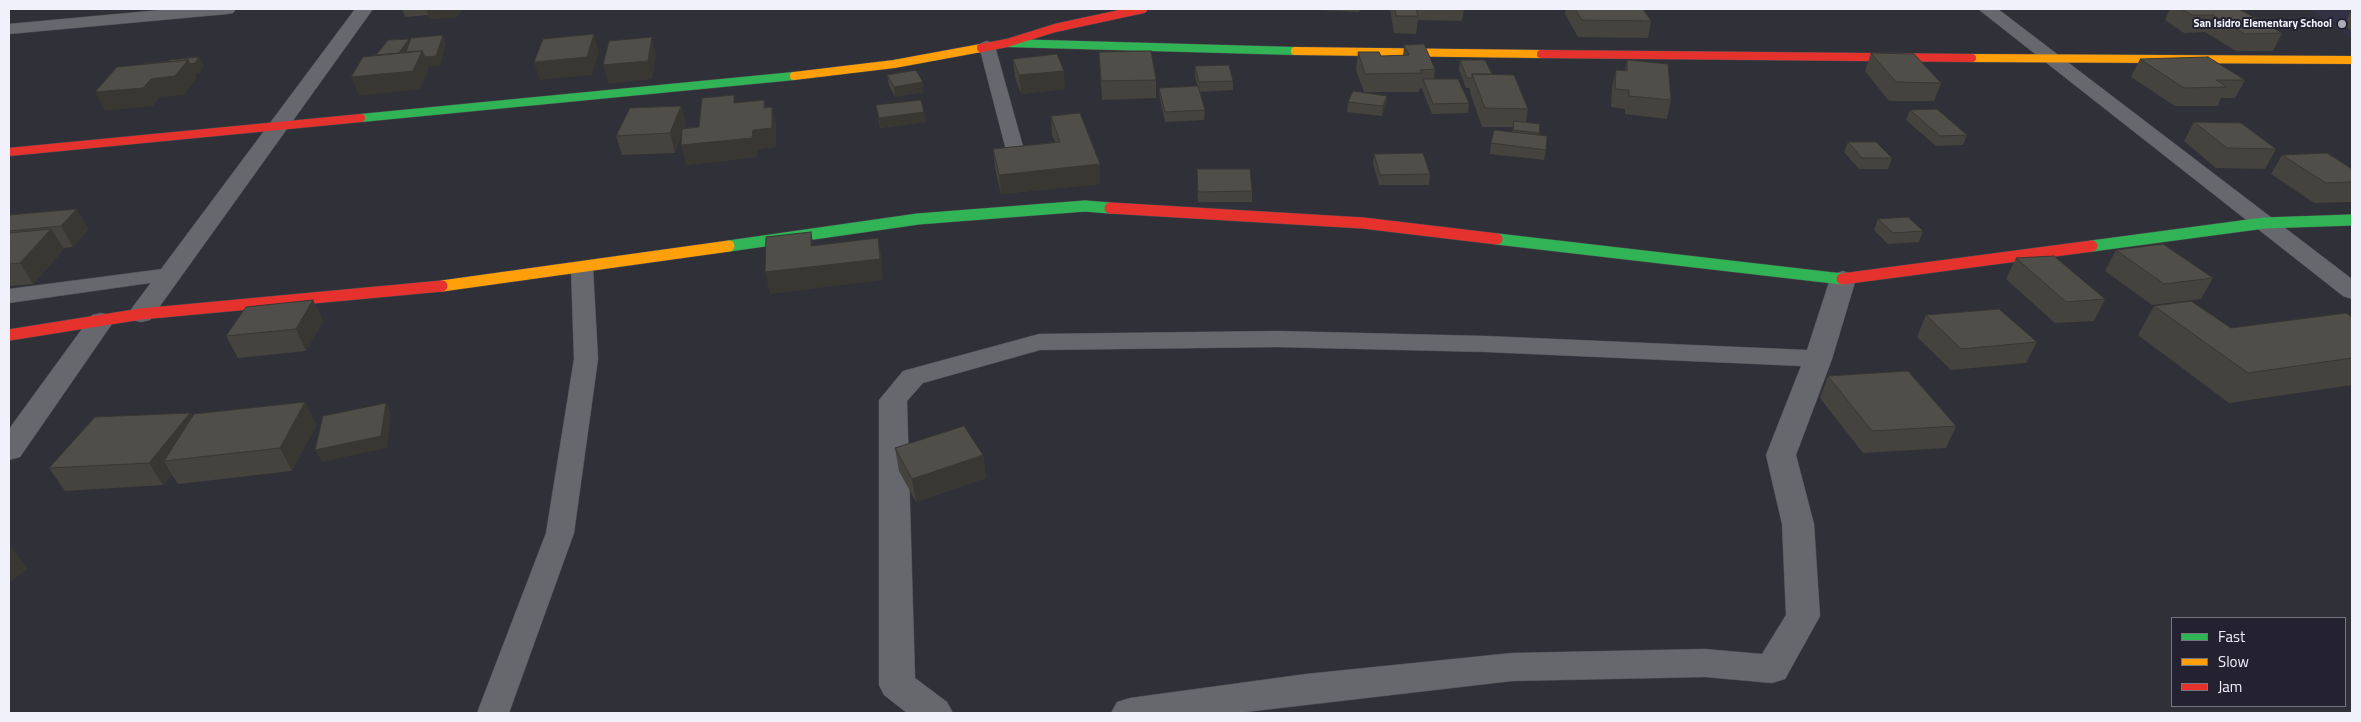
<!DOCTYPE html>
<html>
<head>
<meta charset="utf-8">
<style>
  body { margin:0 }
  #map { position:relative; width:2361px; height:722px; overflow:hidden; background:#303038; font-family:"Titillium Web",sans-serif }
  canvas { display:block }
  .frame { position:absolute; inset:0; border:10px solid #f1f1fb; pointer-events:none }
  .legend { position:absolute; left:2171px; top:617px; width:175px; height:90px; box-sizing:border-box; background:#242231; border:1px solid #767582; margin:0; padding:6px 9px; list-style:none; font-size:15px; color:#f1f1fb }
  .legend li { display:flex; align-items:center; gap:10px; height:25px }
  .legend b { width:25px; border:1px solid #767582 }
</style>
</head>
<body>
<div id="map">
<canvas width="2361" height="722"></canvas>
<div class="frame"></div>
<ul class="legend">
<li><b style="height:6px;background:#30b455"></b>Fast</li>
<li><b style="height:6px;background:#ff9f0a"></b>Slow</li>
<li><b style="height:6px;background:#e5322d"></b>Jam</li>
</ul>
</div>
<script>
const ctx = document.querySelector('canvas').getContext('2d');
ctx.lineJoin = 'round';
function fillPath(path, color) {
  ctx.fillStyle = color;
  ctx.fill(path, 'evenodd');
}
function shape(rows) {
  const path = new Path2D();
  for (const r of rows) {
    path.moveTo(r[0], r[1]);
    for (let i = 2; i < r.length; i += 2) path.lineTo(r[i], r[i + 1]);
  }
  return path;
}
function strokePath(path, color, width, dash) {
  ctx.strokeStyle = color;
  ctx.lineWidth = width;
  ctx.lineCap = dash ? 'butt' : 'round';
  ctx.setLineDash(dash || []);
  ctx.stroke(path);
}
function label(font, color, halo, rows, align = 'center') {
  ctx.font = font + ' "Titillium Web",sans-serif';
  ctx.lineWidth = 4;
  ctx.setLineDash([]);
  ctx.textBaseline = 'middle';
  ctx.strokeStyle = halo;
  ctx.fillStyle = color;
  for (const [text, x, y, turn = 0] of rows) {
    ctx.save();
    ctx.translate(x, y);
    ctx.rotate((+turn || 0) * Math.PI / 180);
    ctx.textAlign = isNaN(turn) ? turn : align;
    if (halo) ctx.strokeText(text, 0, 0);
    ctx.fillText(text, 0, 0);
    ctx.restore();
  }
}
const built = shape([
  [2310,9,2352,9,2352,40]
]);
const lane = shape([
  [987,41,993,43,995,46,1024,150,1022,154,1008,154,1006,150,979,46,981,43,987,41],
  [582,262,590,263,593,268,598,359,574,533,509,713,477,713,546,533,574,359,571,268,574,263,582,262],
  [170,268,178,269,181,274,178,279,9,303,9,289,170,268]
]);
const street = shape([
  [171,9,236,9,233,13,227,14,9,34,9,24,171,9],
  [355,9,373,9,150,320,141,322,132,320,128,314,132,308,355,9],
  [1978,9,1998,9,2352,279,2352,299,2343,296,1978,9],
  [1843,271,1852,274,1856,279,1832,359,1796,455,1814,524,1820,616,1785,679,1772,683,1705,677,1512,681,1237,713,1111,713,1117,702,1130,698,1306,674,1512,653,1705,649,1762,654,1786,615,1782,524,1766,455,1801,366,1486,352,1277,347,1040,350,923,383,907,401,915,678,947,702,953,713,907,713,884,695,879,685,879,400,903,371,1039,334,1277,331,1486,336,1807,350,1830,279,1834,274,1843,271],
  [101,313,110,315,114,321,20,457,9,460,9,429,92,315,101,313]
]);
const fastFar1 = shape([
  [1007,43,1295,51],
  [361,118,794,76]
]);
const fast = shape([
  [1497,239,1842,279],
  [729,246,918,219,1085,206,1110,208],
  [2092,246,2264,223,2352,220]
]);
const slowFar1 = shape([
  [1295,51,1541,54],
  [1972,58,2352,60],
  [794,76,894,64,981,48]
]);
const slow = shape([
  [442,286,729,246]
]);
const jamFar1 = shape([
  [981,48,1007,43,1055,28,1143,9],
  [1541,54,1972,58],
  [9,152,361,118]
]);
const jam = shape([
  [1110,208,1363,223,1497,239],
  [1842,279,2092,246],
  [9,335,141,314,442,286]
]);
const wall = shape([
  [402,9,462,9,457,17,430,19,428,15,405,17],
  [1319,9,1360,9,1359,12,1319,10],
  [1390,9,1464,9,1462,21,1418,20,1416,34,1394,33],
  [1566,9,1643,9,1651,21,1648,38,1578,37,1565,14],
  [2170,9,2239,9,2282,33,2273,51,2236,51,2205,32,2184,33,2165,20],
  [2352,10,2352,31,2344,25],
  [1404,45,1435,69,1434,79,1469,103,1468,113,1432,114,1422,89,1422,88,1420,88,1419,92,1364,92,1356,70,1358,52,1381,56,1403,56],
  [1099,52,1156,80,1156,98,1102,100],
  [1871,53,1941,83,1934,101,1889,101,1865,71],
  [1013,59,1065,89,1021,94,1015,77],
  [2140,59,2245,80,2235,98,2221,98,2218,106,2175,106,2131,77],
  [1460,60,1492,74,1528,109,1526,122,1540,124,1539,135,1546,150,1544,160,1490,154,1491,143,1512,132,1513,127,1482,127,1470,92,1470,88,1466,88,1459,70],
  [1627,60,1671,100,1667,119,1625,114,1625,109,1611,107,1612,88,1616,70,1625,70],
  [1195,66,1233,81,1233,90,1199,92,1195,76],
  [887,75,924,92,895,97,889,85],
  [1159,88,1205,110,1204,120,1165,122,1160,98],
  [1387,96,1386,105,1382,116,1347,112,1348,102],
  [764,100,766,108,772,107,776,126,776,147,757,149,757,157,686,165,681,136,675,153,622,155,616,136,681,106,686,125,685,128,699,127,736,103],
  [876,105,924,112,926,122,880,128],
  [1910,110,1967,135,1963,145,1936,146,1906,120],
  [1051,116,1100,164,1100,184,1001,194,995,168,993,149,1055,142,1052,135],
  [2194,122,2276,149,2265,169,2216,168,2184,141],
  [1848,142,1892,158,1888,169,1859,169,1844,152],
  [1374,154,1430,174,1429,185,1379,185,1373,164],
  [2282,155,2352,169,2352,202,2314,203,2271,174],
  [1197,169,1252,191,1252,202,1198,202],
  [9,215,89,229,73,247,63,248,64,249,33,284,9,286],
  [1878,219,1923,231,1919,242,1888,244,1874,230],
  [2116,250,2213,278,2201,299,2152,305,2105,271],
  [2016,258,2105,299,2094,321,2055,323,2006,279],
  [313,300,323,321,306,351,238,358,226,336],
  [2154,306,2231,328,2352,317,2352,385,2229,403,2138,335],
  [1926,315,2037,342,2026,363,1951,370,1917,337],
  [1828,376,1956,426,1946,448,1863,453,1820,398],
  [305,402,316,425,292,471,178,484,172,475,163,485,65,491,49,468,190,413,192,417],
  [895,448,983,455,986,478,916,502,899,471]
]);
const shadedWall = shape([
  [426,9,462,9,457,17,430,19],
  [594,34,599,52,592,75,540,80,534,62],
  [443,35,446,44,440,66,428,67,429,69,420,89,359,96,351,77,393,62,409,39,413,48,422,51],
  [652,37,656,55,652,79,608,84,603,65],
  [199,57,204,66,200,73,195,73,197,78,184,95,160,97,153,106,105,111,95,92,151,79,166,76,166,61,168,66],
  [1064,71,1065,89,1021,94,1019,75],
  [923,82,924,92,895,97,894,87],
  [1387,96,1386,105,1382,116,1383,106],
  [681,106,686,125,675,153,670,133],
  [772,107,776,126,776,147,757,149,757,157,686,165,681,145,753,130],
  [924,112,926,122,880,128,879,118],
  [1100,164,1100,184,1001,194,999,175],
  [77,209,89,229,73,247,61,226],
  [51,229,64,249,33,284,20,263],
  [811,232,815,253,811,246],
  [878,238,882,259,883,280,770,294,765,272],
  [313,300,323,321,306,351,296,329],
  [305,402,316,425,292,471,280,448],
  [386,403,391,415,387,448,322,462,315,450],
  [190,413,203,435,164,461,172,475,163,485,149,463],
  [983,455,986,478,916,502,912,479],
  [10,546,28,569,9,583,9,547]
]);
const building = shape([
  [1395,9,1416,9,1418,16,1396,16,1395,9],
  [1575,9,1643,9,1651,21,1582,20,1575,9],
  [2181,9,2239,9,2282,33,2245,34,2213,15,2192,15,2181,9],
  [594,34,587,57,534,62,543,39,594,34],
  [443,35,436,56,425,57,422,51,406,52,411,38,443,35],
  [652,37,648,61,603,65,609,41,652,37],
  [409,39,399,53,376,55,388,40,409,39],
  [1424,44,1435,69,1420,70,1422,73,1365,74,1358,52,1379,52,1381,56,1409,55,1404,45,1424,44],
  [422,51,413,71,351,77,363,57,422,51],
  [1151,51,1156,80,1101,81,1099,52,1151,51],
  [1871,53,1914,54,1941,83,1896,82,1871,53],
  [1057,54,1064,71,1019,75,1013,59,1057,54],
  [199,57,195,63,190,64,188,60,168,62,169,60,199,57],
  [2208,57,2245,80,2216,80,2227,87,2184,88,2140,59,2208,57],
  [188,60,175,76,151,79,143,88,95,92,117,67,188,60],
  [1460,60,1485,60,1492,74,1472,74,1472,78,1467,78,1460,60],
  [1627,60,1668,64,1671,100,1629,96,1629,90,1615,89,1616,70,1627,71,1627,60],
  [166,61,165,62,142,64,166,61],
  [1229,65,1233,81,1199,82,1195,66,1229,65],
  [916,70,923,82,894,87,887,75,916,70],
  [1472,74,1514,75,1528,109,1485,108,1472,74],
  [1423,79,1458,79,1469,103,1433,104,1423,79],
  [1198,86,1205,110,1165,112,1159,88,1198,86],
  [1353,91,1387,96,1383,106,1348,102,1353,91],
  [734,95,734,103,764,100,764,108,772,107,772,128,753,130,752,138,681,145,682,129,699,127,702,98,734,95],
  [921,100,924,112,879,118,876,105,921,100],
  [681,106,670,133,616,136,630,108,681,106],
  [1937,109,1967,135,1940,136,1910,110,1937,109],
  [1080,113,1100,164,999,175,993,149,1060,142,1051,116,1080,113],
  [1514,121,1540,124,1539,133,1513,130,1514,121],
  [2194,122,2241,123,2276,149,2227,148,2194,122],
  [1494,130,1547,136,1546,150,1491,143,1494,130],
  [1848,142,1876,142,1892,158,1862,158,1848,142],
  [1423,153,1430,174,1380,175,1374,154,1423,153],
  [2327,153,2352,169,2352,182,2326,183,2282,155,2327,153],
  [1197,169,1250,169,1252,191,1198,192,1197,169],
  [77,209,61,226,9,231,9,215,77,209],
  [1908,217,1923,231,1893,233,1878,219,1908,217],
  [51,229,20,263,9,264,9,233,51,229],
  [811,232,811,246,878,238,880,259,765,272,766,237,811,232],
  [2163,244,2213,278,2164,284,2116,250,2163,244],
  [2054,256,2105,299,2066,302,2016,258,2054,256],
  [313,300,296,329,226,336,246,307,313,300],
  [2191,301,2231,328,2346,313,2352,317,2352,358,2248,373,2154,306,2191,301],
  [1999,309,2037,342,1961,349,1926,315,1999,309],
  [1908,371,1956,426,1872,431,1828,376,1908,371],
  [305,402,280,448,164,461,194,414,305,402],
  [386,403,381,436,315,450,323,416,386,403],
  [190,413,149,463,49,468,95,417,190,413],
  [964,426,983,455,912,479,895,448,964,426]
]);
const markers = [
  [2342,24,5,"#adadb7"]
];
const farPoinames = [
  ["San Isidro Elementary School",2332,24]
];
fillPath(built, '#333245');
strokePath(lane, '#4c4c53', 1);
strokePath(street, '#4c4c53', 1);
strokePath(fastFar1, '#4c4c53', 9);
strokePath(fast, '#4c4c53', 12);
strokePath(slowFar1, '#4c4c53', 9);
strokePath(slow, '#4c4c53', 12);
strokePath(jamFar1, '#4c4c53', 9);
strokePath(jam, '#4c4c53', 12);
fillPath(lane, '#67676e');
fillPath(street, '#67676e');
strokePath(fastFar1, '#30b455', 8);
strokePath(fast, '#30b455', 11);
strokePath(slowFar1, '#ff9f0a', 8);
strokePath(slow, '#ff9f0a', 11);
strokePath(jamFar1, '#e5322d', 8);
strokePath(jam, '#e5322d', 11);
fillPath(wall, '#45433e');
fillPath(shadedWall, '#383732');
fillPath(building, '#504e48');
strokePath(building, '#383732', 1);
for (const [x, y, r, color] of markers) {
  const dot = new Path2D();
  dot.arc(x, y, r, 0, 2 * Math.PI);
  ctx.fillStyle = color;
  ctx.fill(dot);
  strokePath(dot, '#242231', 2);
}
label('bold 11px', '#f1f1fb', '#242231', farPoinames, 'right');
</script>
</body>
</html>
